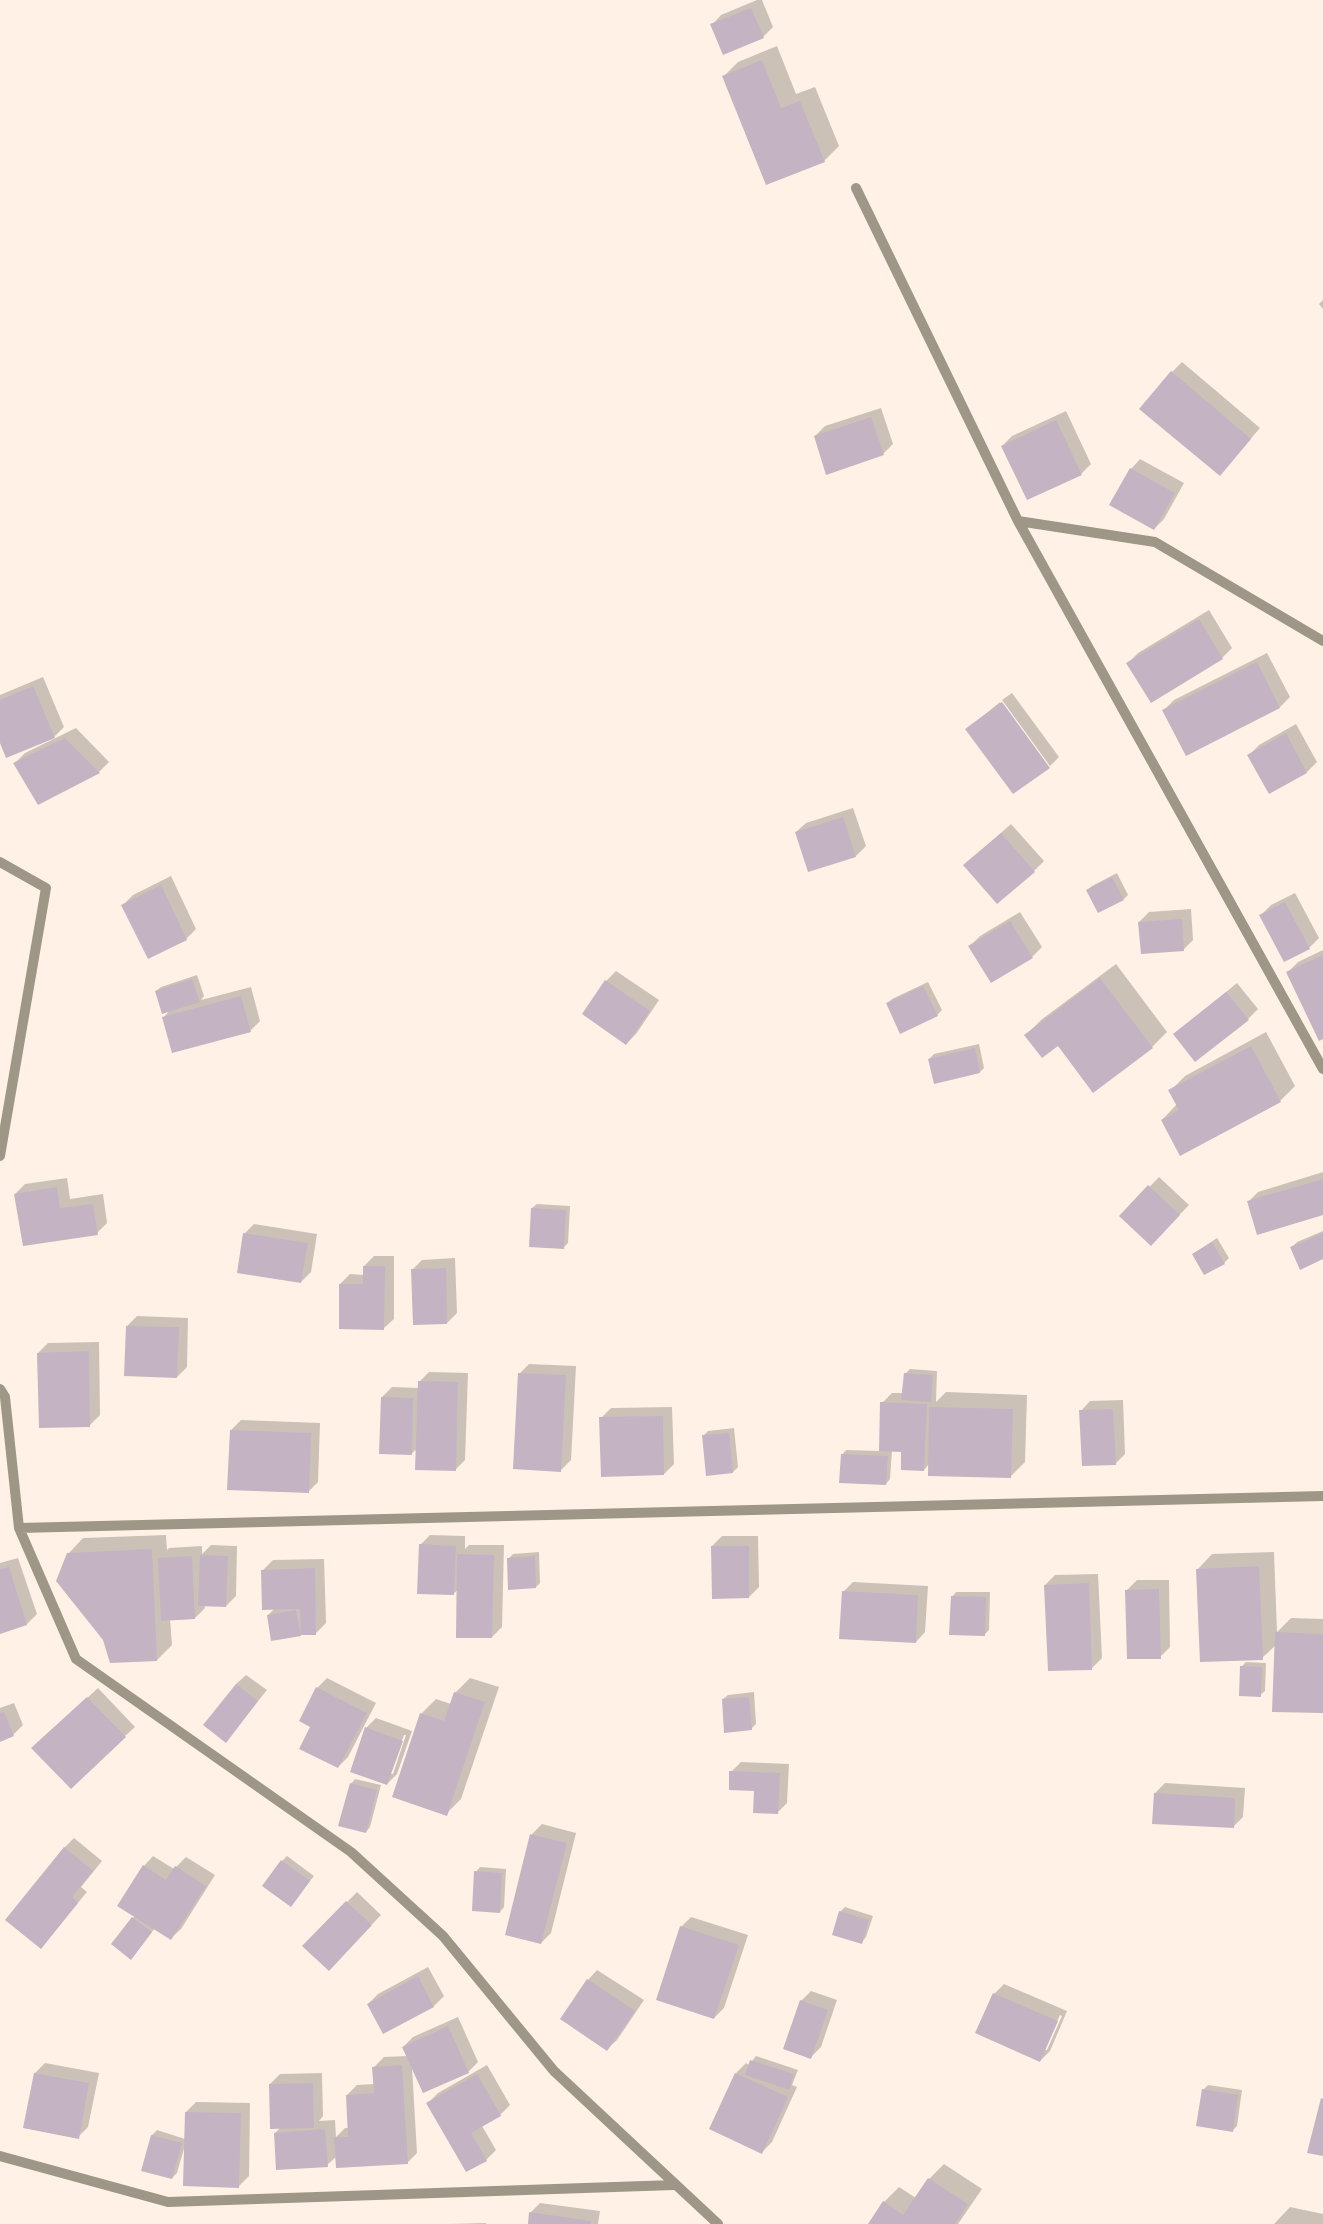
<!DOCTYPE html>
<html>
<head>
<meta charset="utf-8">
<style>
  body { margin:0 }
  canvas { display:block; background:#fff1e5 }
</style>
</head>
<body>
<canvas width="1323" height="2224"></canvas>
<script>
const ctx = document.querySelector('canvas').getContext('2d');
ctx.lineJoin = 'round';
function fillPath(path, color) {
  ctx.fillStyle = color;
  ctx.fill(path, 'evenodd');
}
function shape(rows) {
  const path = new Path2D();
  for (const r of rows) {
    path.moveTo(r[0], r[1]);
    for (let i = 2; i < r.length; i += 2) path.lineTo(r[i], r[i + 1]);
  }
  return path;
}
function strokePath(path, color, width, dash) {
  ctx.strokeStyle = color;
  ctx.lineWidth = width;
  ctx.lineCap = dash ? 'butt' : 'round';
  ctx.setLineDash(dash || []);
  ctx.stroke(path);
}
const shadow = shape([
  [757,0,762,0,773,27,763,37,712,25,721,15],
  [777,46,796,94,815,87,839,146,824,161,723,77,738,62],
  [1323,300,1323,309,1319,304],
  [1182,362,1260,428,1229,464,1172,372],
  [881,408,893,444,883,454,815,436,825,426],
  [1066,411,1091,464,1081,474,1002,446,1012,436],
  [1140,459,1184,483,1164,519,1154,529,1131,469],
  [1209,610,1232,648,1222,658,1128,663,1138,653],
  [1267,653,1290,697,1280,707,1187,755,1164,710,1174,700],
  [43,677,64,727,53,738,0,740,0,695],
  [1012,693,1059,757,1050,766,1002,700],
  [1000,702,1048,767,967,729],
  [1296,724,1317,762,1307,772,1270,793,1249,755,1259,745],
  [76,728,109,762,99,772,39,803,15,763,25,753],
  [853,808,866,846,856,856,809,870,796,832,806,823],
  [1011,824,1044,861,1034,871,975,856],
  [1117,873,1128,895,1124,899,1087,890,1092,886],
  [171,876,196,929,186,939,123,905,133,895],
  [1295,893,1319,938,1309,948,1261,915,1271,905],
  [1191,909,1193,940,1183,950,1139,922,1149,912],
  [1020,912,1042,947,1032,957,970,946,980,936],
  [1323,950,1323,1038,1288,972,1298,962],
  [1116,964,1167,1032,1152,1047,1093,1091,1058,1045,1026,1035,1041,1020],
  [616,971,659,1000,636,1034,626,1044,584,1014,606,981],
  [197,975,204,996,201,1000,251,987,260,1021,250,1031,164,1017,170,1010,156,991,161,987],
  [928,982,942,1010,937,1015,887,1004,892,999],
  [1237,983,1258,1009,1248,1019,1175,1034],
  [1266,1032,1295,1086,1280,1101,1162,1120,1177,1104,1170,1091,1185,1076],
  [979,1044,984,1068,980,1072,929,1059,934,1054],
  [1323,1172,1323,1214,1248,1202,1258,1192],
  [1159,1177,1189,1205,1151,1244,1121,1216],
  [67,1178,70,1199,103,1194,107,1223,97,1233,15,1194,25,1184],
  [537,1204,570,1206,568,1243,563,1248,532,1208],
  [254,1224,317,1234,311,1272,301,1282,244,1234],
  [1323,1231,1323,1258,1292,1247,1297,1242],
  [1217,1238,1229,1258,1224,1263,1193,1254],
  [374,1256,394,1256,394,1319,384,1328,340,1284,350,1274,364,1275,364,1266],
  [455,1258,457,1313,447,1323,412,1270,422,1260],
  [137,1316,188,1318,187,1367,177,1377,127,1326],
  [99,1342,100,1415,90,1425,38,1353,48,1343],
  [529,1364,576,1366,571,1460,561,1470,519,1374],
  [910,1369,937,1371,936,1402,946,1392,1027,1395,1025,1462,1010,1477,929,1464,924,1470,903,1451,892,1451,890,1479,886,1484,842,1455,846,1450,880,1451,882,1403,892,1393,903,1393,905,1374],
  [429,1372,468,1373,465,1460,455,1470,417,1449,412,1453,382,1397,392,1387,419,1388,419,1382],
  [1123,1400,1125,1454,1115,1464,1081,1411,1090,1401],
  [672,1407,674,1464,664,1474,601,1418,611,1408],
  [241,1420,320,1423,318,1482,308,1492,231,1430],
  [734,1428,738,1467,733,1472,707,1474,703,1436,708,1431],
  [166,1535,167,1550,169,1548,202,1546,202,1554,211,1545,237,1546,236,1596,226,1606,204,1605,205,1608,195,1618,170,1619,172,1645,157,1660,104,1639,68,1554,83,1538],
  [430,1535,465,1536,465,1549,469,1545,504,1545,502,1627,492,1637,458,1590,453,1594,420,1545],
  [722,1536,758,1536,759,1587,749,1597,712,1546],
  [539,1552,540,1583,536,1587,508,1559,513,1554],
  [1274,1552,1277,1632,1291,1618,1323,1619,1323,1712,1276,1645,1262,1658,1198,1569,1212,1554],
  [18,1558,37,1614,27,1624,0,1633,0,1563],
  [324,1559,326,1623,316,1633,300,1635,268,1615,275,1608,263,1570,273,1560],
  [1098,1574,1102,1658,1092,1668,1045,1585,1055,1575],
  [1137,1580,1169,1580,1170,1647,1160,1657,1127,1590],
  [853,1582,928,1586,925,1632,916,1642,843,1592],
  [956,1592,990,1592,989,1630,985,1634,952,1597],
  [1246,1662,1266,1663,1265,1691,1260,1695,1241,1667],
  [246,1675,267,1690,226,1741,236,1684],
  [327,1678,376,1703,348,1757,338,1767,312,1727,317,1688],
  [470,1678,499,1687,461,1799,446,1814,421,1714,436,1699,451,1704,455,1693],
  [98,1688,135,1727,125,1736,43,1739],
  [754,1692,756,1724,751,1729,723,1699,728,1695],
  [14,1703,23,1725,13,1735,0,1741,0,1708],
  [376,1718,412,1731,397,1774,387,1784,366,1728],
  [404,1735,406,1735,393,1774,390,1774],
  [741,1762,789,1764,787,1803,777,1813,755,1789,731,1772],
  [355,1779,381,1785,370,1827,366,1832,351,1784],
  [1165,1783,1245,1788,1243,1817,1233,1827,1155,1793],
  [542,1824,576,1833,551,1933,541,1943,532,1834],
  [74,1838,102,1861,81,1887,87,1892,41,1947,64,1848],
  [153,1856,174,1869,186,1857,215,1875,181,1929,171,1938,155,1928,135,1954,133,1918,135,1916,144,1866],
  [287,1856,314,1876,295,1900,282,1861],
  [480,1867,506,1869,504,1907,500,1912,476,1872],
  [357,1892,381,1915,329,1969,304,1946],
  [845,1907,873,1916,866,1937,862,1942,840,1912],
  [691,1917,748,1935,724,2008,714,2018,681,1927],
  [428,1967,444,1996,434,2006,384,2032,368,2004,378,1994],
  [597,1970,644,2000,617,2040,607,2049,588,1980],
  [1004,1984,1067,2011,1050,2051,1040,2061,994,1994],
  [1060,2015,1062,2016,1047,2050,1044,2050],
  [811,1991,837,2000,821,2047,811,2057,801,2001],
  [458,2017,478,2062,468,2072,412,2067,417,2153,407,2163,336,2157,327,2165,275,2133,281,2127,270,2084,280,2074,322,2073,323,2116,319,2121,335,2120,336,2137,345,2128,349,2128,347,2095,357,2085,374,2084,374,2067,384,2057,407,2056,403,2047,413,2037],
  [756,2056,798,2070,792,2085,797,2087,772,2142,762,2152,711,2129,736,2073,746,2063,749,2065],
  [45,2063,99,2073,88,2127,78,2137,35,2073],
  [487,2065,510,2105,500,2115,482,2126,496,2150,486,2160,428,2103,438,2093],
  [1208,2085,1242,2090,1237,2126,1232,2131,1203,2090],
  [196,2102,250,2103,249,2176,239,2186,185,2145,177,2173,172,2178,142,2170,152,2135,157,2130,185,2139,186,2112],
  [944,2164,982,2189,958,2224,870,2224,884,2202,899,2187,916,2198,929,2179],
  [540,2203,600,2211,598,2224,529,2224,530,2213],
  [1290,2207,1323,2214,1323,2224,1274,2224],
  [486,2223,486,2224,448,2224]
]);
const building = shape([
  [751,8,764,38,723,55,710,24],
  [762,60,781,108,800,101,825,162,766,185,722,76],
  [1171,371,1251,439,1220,476,1139,409],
  [871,417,884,455,826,475,814,436],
  [1056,420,1082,475,1027,500,1001,446],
  [1130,468,1175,493,1154,530,1109,505],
  [1199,619,1223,659,1151,703,1126,663],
  [1257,662,1280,708,1186,756,1162,710],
  [33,686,55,738,6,758,0,743,0,700],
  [1002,702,1050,768,1013,794,965,729],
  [1286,733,1307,773,1269,794,1247,755],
  [65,738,100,773,38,805,13,763],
  [843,817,856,857,808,872,795,832],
  [1001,833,1035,872,997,904,963,865],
  [1112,877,1124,900,1098,913,1086,890],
  [161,885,187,940,148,959,121,905],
  [1285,902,1310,949,1284,962,1259,915],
  [1182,919,1184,951,1141,954,1138,922],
  [1010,921,1033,958,991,983,968,946],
  [1323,955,1323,1039,1319,1041,1286,972],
  [1100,978,1153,1048,1093,1093,1058,1046,1042,1058,1024,1035],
  [192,979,200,1002,162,1014,155,991],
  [605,980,650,1011,626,1045,582,1014],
  [923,986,938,1016,900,1034,886,1003],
  [1226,992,1249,1020,1195,1062,1173,1034],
  [241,996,251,1032,172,1053,162,1017],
  [1251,1046,1281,1102,1180,1156,1161,1120,1179,1110,1168,1090],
  [975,1048,980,1073,934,1084,928,1059],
  [1323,1179,1323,1215,1257,1235,1247,1201],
  [1148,1185,1180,1215,1151,1246,1119,1216],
  [57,1187,60,1208,93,1204,98,1235,23,1246,14,1194],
  [531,1208,566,1210,564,1249,529,1247],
  [243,1233,308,1243,301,1283,237,1273],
  [1323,1233,1323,1259,1300,1270,1290,1247],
  [1212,1242,1225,1264,1204,1275,1192,1254],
  [363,1266,385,1266,384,1330,339,1329,339,1284,363,1284],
  [446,1268,447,1324,413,1325,411,1269],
  [126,1326,179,1327,177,1378,124,1376],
  [89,1351,90,1427,39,1428,37,1353],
  [518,1373,566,1375,561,1472,513,1469],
  [904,1373,933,1375,931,1402,901,1400],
  [418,1381,458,1382,456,1471,415,1470],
  [381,1397,413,1398,412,1455,379,1454],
  [880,1402,927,1404,924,1471,901,1470,901,1452,879,1451],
  [929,1407,1013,1409,1011,1478,928,1476],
  [1113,1409,1116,1465,1082,1466,1079,1410],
  [663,1416,664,1475,601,1477,599,1417],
  [230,1430,311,1433,309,1493,227,1490],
  [729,1433,733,1473,706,1476,702,1435],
  [841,1454,888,1456,886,1485,839,1483],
  [419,1544,456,1546,454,1595,417,1594],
  [711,1546,749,1546,749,1598,712,1599],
  [152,1549,157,1661,110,1663,103,1640,56,1581,67,1553],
  [457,1554,494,1555,492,1638,456,1638],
  [200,1555,228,1556,226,1607,198,1606],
  [192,1556,195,1619,161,1621,158,1558],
  [535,1556,536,1588,508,1590,507,1558],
  [1259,1566,1263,1660,1200,1662,1196,1569],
  [9,1567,27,1625,0,1634,0,1569],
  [315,1568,316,1635,301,1635,300,1609,262,1610,261,1570],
  [1089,1583,1092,1670,1048,1671,1044,1585],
  [1159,1589,1161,1659,1127,1659,1125,1590],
  [842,1591,918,1595,916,1643,839,1639],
  [951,1596,986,1597,985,1636,949,1635],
  [296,1610,301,1636,271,1641,267,1615],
  [1275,1632,1323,1634,1323,1713,1272,1712],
  [1240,1666,1262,1667,1261,1697,1239,1696],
  [236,1684,258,1701,226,1743,203,1725],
  [316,1687,367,1713,338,1768,299,1749,310,1727,299,1721],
  [454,1692,485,1702,447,1816,392,1797,420,1713,444,1721],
  [87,1697,126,1737,71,1789,31,1748],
  [749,1697,752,1730,724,1733,722,1699],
  [4,1712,14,1736,0,1742,0,1713],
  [365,1727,403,1741,387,1785,350,1772],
  [729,1771,780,1773,778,1814,753,1813,754,1791,729,1790],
  [350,1783,377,1790,366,1833,338,1826],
  [1154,1793,1235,1798,1234,1828,1152,1824],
  [530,1834,567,1843,541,1944,505,1935],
  [64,1847,93,1871,72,1897,78,1903,41,1949,5,1920],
  [281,1860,310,1881,291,1907,262,1886],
  [143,1865,166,1880,175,1866,206,1886,171,1940,117,1906],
  [474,1871,502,1873,500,1913,472,1911],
  [346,1901,372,1925,329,1971,302,1946],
  [839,1911,869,1920,862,1944,832,1935],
  [132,1917,152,1932,131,1960,111,1944],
  [680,1926,739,1945,714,2019,656,2000],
  [418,1976,434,2007,383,2034,367,2004],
  [587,1979,635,2011,607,2051,560,2019],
  [993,1993,1058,2021,1040,2062,975,2033],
  [800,2000,828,2010,811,2059,783,2049],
  [448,2026,469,2073,423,2093,402,2047],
  [750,2060,794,2074,789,2090,745,2075],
  [402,2065,408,2164,336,2168,334,2137,348,2137,346,2095,374,2093,372,2067],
  [34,2073,89,2083,79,2139,23,2128],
  [735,2073,788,2097,762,2154,709,2129],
  [477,2074,501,2116,471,2133,487,2161,466,2172,426,2103],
  [313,2083,314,2128,270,2129,269,2084],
  [1202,2089,1238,2095,1233,2132,1196,2126],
  [1321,2098,1323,2099,1323,2156,1307,2153],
  [185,2112,241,2113,239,2188,183,2186],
  [325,2129,328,2167,276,2170,274,2133],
  [151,2135,182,2143,172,2179,141,2171],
  [928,2178,968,2204,955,2224,868,2224,883,2201,903,2215],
  [529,2212,591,2221,590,2224,528,2224]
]);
const street = shape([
  [856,188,1018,521,1323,1069],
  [1018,521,1155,542,1323,641],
  [0,862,46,888,0,1156],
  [0,1389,5,1397,19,1528,76,1659,351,1852,443,1936,554,2071,718,2224],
  [19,1528,1323,1496],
  [0,2156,168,2202,674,2185]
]);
fillPath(shadow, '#0003');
fillPath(building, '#c4b3c2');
strokePath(street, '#9e9788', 10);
</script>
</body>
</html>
